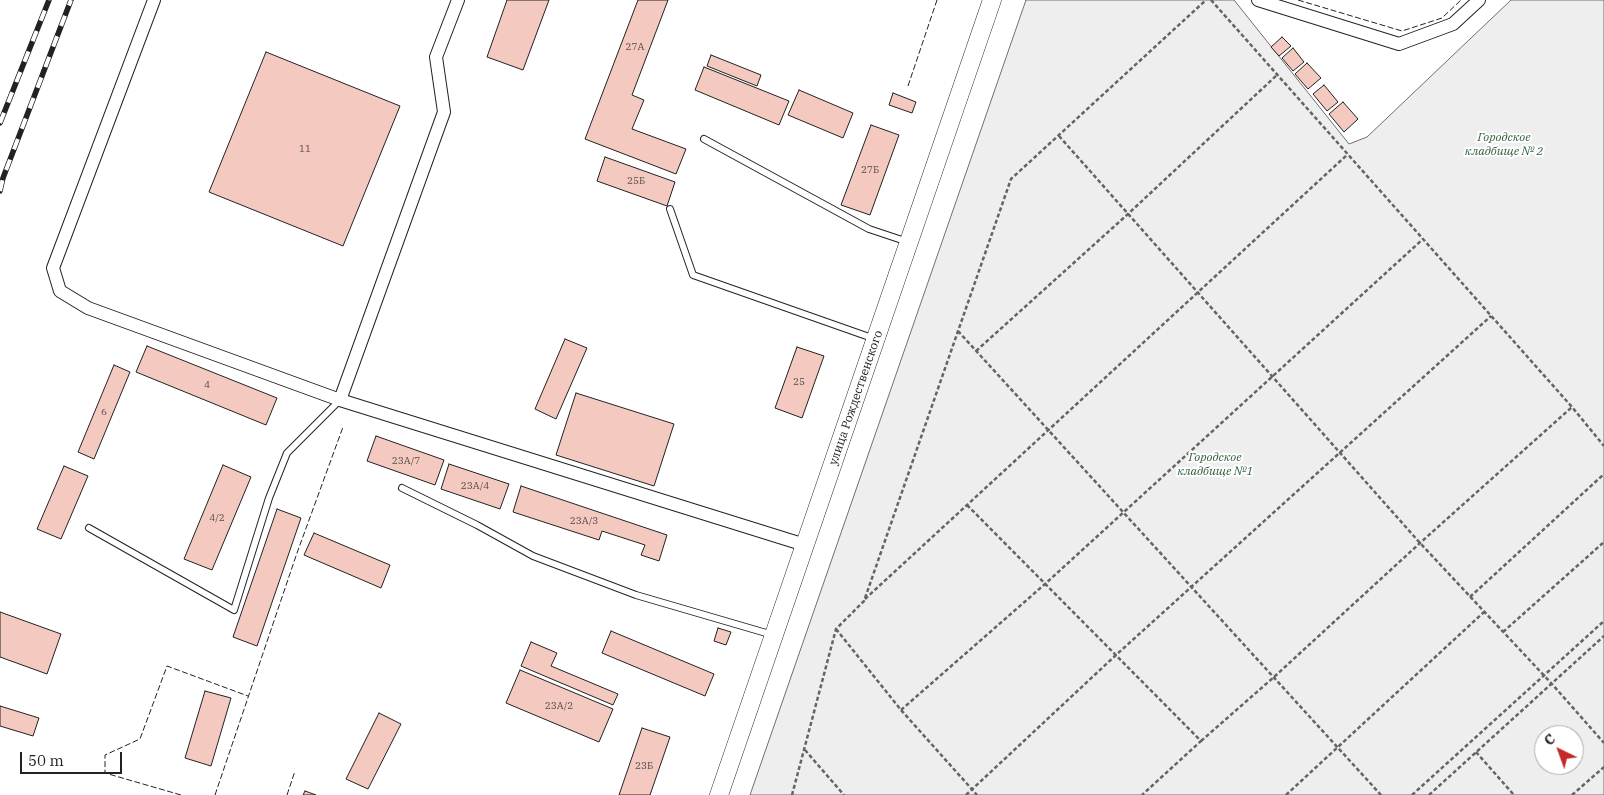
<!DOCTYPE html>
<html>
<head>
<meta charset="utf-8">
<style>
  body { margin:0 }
  #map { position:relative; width:1604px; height:795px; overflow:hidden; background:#fff; font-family:"IBM Plex Serif",serif }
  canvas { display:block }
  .north { position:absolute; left:1534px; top:725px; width:50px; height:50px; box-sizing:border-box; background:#fff; border:1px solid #a7a7a7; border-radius:50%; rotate:318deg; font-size:14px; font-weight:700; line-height:20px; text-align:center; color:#222 }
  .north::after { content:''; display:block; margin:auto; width:18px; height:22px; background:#c62828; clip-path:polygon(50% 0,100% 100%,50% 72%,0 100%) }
  .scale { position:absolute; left:20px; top:752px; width:102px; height:22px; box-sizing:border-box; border:2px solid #222; border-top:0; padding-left:6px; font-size:15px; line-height:18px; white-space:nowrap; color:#222; -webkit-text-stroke:4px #fff; paint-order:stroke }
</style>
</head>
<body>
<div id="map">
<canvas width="1604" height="795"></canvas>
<div class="north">С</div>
<div class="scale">50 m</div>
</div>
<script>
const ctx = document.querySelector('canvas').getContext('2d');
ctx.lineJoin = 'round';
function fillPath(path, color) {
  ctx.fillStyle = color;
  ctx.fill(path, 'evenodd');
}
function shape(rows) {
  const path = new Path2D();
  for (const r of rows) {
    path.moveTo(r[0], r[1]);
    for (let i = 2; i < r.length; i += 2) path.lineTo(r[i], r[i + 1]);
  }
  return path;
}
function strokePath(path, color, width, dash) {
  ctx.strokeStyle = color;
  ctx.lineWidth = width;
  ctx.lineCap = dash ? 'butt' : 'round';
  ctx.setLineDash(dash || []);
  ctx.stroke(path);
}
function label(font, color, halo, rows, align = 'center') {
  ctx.font = font + ' "IBM Plex Serif",serif';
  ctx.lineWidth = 4;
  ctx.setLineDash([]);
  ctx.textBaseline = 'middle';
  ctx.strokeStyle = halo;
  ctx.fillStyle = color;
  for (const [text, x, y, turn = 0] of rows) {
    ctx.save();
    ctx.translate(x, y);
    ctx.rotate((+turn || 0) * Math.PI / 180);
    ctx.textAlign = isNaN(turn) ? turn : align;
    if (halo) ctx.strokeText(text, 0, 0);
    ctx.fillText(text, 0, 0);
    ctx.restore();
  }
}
const green = shape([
  [1026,0,1234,0,1349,144,1367,137,1511,0,1604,0,1604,795,750,795,1026,0],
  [1544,735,1574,735,1574,765,1544,765,1544,735]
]);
const building = shape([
  [507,0,549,0,523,70,487,57,507,0],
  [638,0,668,0,632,95,644,100,632,129,686,149,676,174,585,139,638,0],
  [1282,37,1291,46,1279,56,1271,47,1282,37],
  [1293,48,1304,62,1293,71,1282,58,1293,48],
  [266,52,400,106,343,246,209,192,266,52],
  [711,55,761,75,757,86,707,66,711,55],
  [1307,63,1321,78,1308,89,1295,74,1307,63],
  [704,67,789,101,779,125,695,90,704,67],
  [1324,85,1338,102,1327,111,1313,94,1324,85],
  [799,90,853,113,843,138,788,115,799,90],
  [893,93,916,102,912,113,889,105,893,93],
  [1343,102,1358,119,1344,132,1329,114,1343,102],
  [871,125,899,135,870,215,841,205,871,125],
  [605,157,675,182,667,206,597,181,605,157],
  [565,339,587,348,556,419,535,409,565,339],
  [147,346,277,398,266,425,136,372,147,346],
  [797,347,824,356,802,418,775,408,797,347],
  [114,365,130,372,94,459,78,452,114,365],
  [576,393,674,424,654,486,556,455,576,393],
  [376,436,444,460,435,485,367,461,376,436],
  [449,464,509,484,500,509,441,489,449,464],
  [223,465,251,477,212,570,184,559,223,465],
  [64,466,88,476,61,539,37,529,64,466],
  [521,486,667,535,659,561,641,555,645,545,602,531,599,540,513,512,521,486],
  [277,509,301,518,257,646,233,637,277,509],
  [314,533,390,565,381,588,304,555,314,533],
  [0,612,61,634,47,674,0,657,0,612],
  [718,628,731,632,726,645,714,641,718,628],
  [611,631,714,674,705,696,602,653,611,631],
  [531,642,557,653,551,666,618,694,613,705,521,666,531,642],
  [520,670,613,709,599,742,506,703,520,670],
  [205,691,231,698,211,766,185,758,205,691],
  [0,706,39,718,33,736,0,726,0,706],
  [379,713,401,724,368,789,346,779,379,713],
  [642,728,670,737,650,795,619,795,642,728],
  [305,791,316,795,303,795,305,791]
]);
const path = shape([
  [1211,0,1572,407,1604,446],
  [1059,136,1420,543,1552,684,1604,743],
  [958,331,1381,795],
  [976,351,1128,214,1277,75],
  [967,505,1201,741,1142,795],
  [1470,597,1604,474],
  [865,599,1348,154],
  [836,629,901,710,977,795],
  [1503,632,1604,542],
  [901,710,1045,584,1423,239],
  [1201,741,1274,677,1420,543,1572,407],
  [805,750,844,795],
  [1476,752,1514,795],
  [792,795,836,629,864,601,1011,179,1206,0],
  [966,795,1116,655,1491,316],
  [1286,795,1484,612],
  [1412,795,1604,621],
  [1429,795,1604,636],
  [1572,795,1604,767]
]);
const service = shape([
  [704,139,869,229,908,242],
  [670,209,693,275,875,339],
  [402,488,477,525,533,556,636,595,773,635],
  [89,528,234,610,269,498,287,453,340,400]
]);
const minor = shape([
  [154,0,53,268,60,291,88,308,340,400,805,545],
  [1258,0,1399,44,1453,24,1479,0],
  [340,400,444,112,436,57,458,0]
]);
const secondary = shape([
  [719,795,992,0]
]);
const rail = shape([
  [0,123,49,0],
  [0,191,3,178,71,0]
]);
const fence = shape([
  [1298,0,1402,31,1442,18,1461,0],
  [908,86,937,0],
  [181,795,105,773,105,755,140,739,167,666,248,696],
  [215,795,297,553,343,427],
  [287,795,295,771]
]);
const numberNames = [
  ["27А",635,47],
  ["11",305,149],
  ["27Б",870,170],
  ["25Б",636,181],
  ["25",799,382],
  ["4",207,385],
  ["6",104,412],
  ["23А/7",406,461],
  ["23А/4",475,486],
  ["4/2",217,518],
  ["23А/3",584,521],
  ["23А/2",559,706],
  ["23Б",644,766]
];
const parkNames = [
  ["Городское",1504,138],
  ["кладбище № 2",1504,152],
  ["Городское",1215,458],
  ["кладбище №1",1215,472]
];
const streetNames = [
  ["улица Рождественского",856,398,-71]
];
fillPath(green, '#eee');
strokePath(green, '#6f6f6f', 1);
fillPath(building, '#f3c9c0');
strokePath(building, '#222', 1);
strokePath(service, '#222', 8);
strokePath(minor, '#222', 14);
strokePath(secondary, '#222', 19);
strokePath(path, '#646464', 2.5, [4, 2.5]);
strokePath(service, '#fff', 6);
strokePath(minor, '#fff', 12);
strokePath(secondary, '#fff', 18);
strokePath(rail, '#222', 5.5);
strokePath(rail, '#fff', 4, [11]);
strokePath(fence, '#222', 1, [6, 2.5]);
label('10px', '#564c4a', null, numberNames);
label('italic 12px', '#2f5e38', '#fff', parkNames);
label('12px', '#222', '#fff', streetNames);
</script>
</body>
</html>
